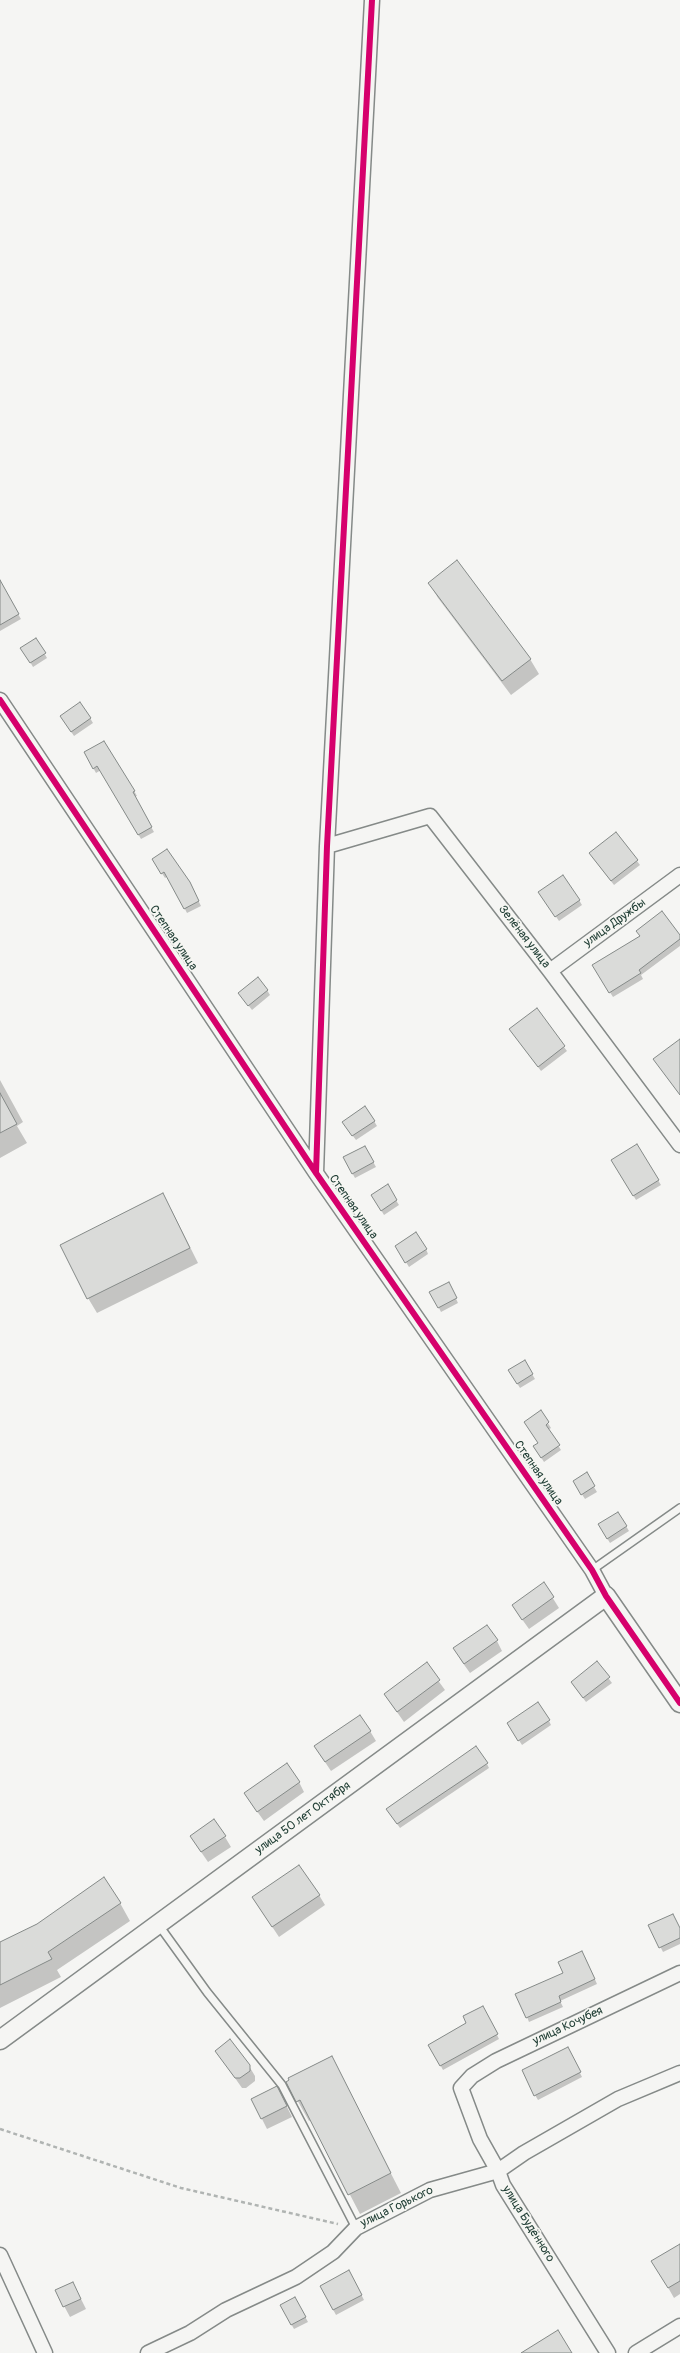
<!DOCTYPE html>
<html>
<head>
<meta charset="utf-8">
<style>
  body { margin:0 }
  canvas { display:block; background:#f5f5f3 }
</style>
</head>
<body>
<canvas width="680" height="2353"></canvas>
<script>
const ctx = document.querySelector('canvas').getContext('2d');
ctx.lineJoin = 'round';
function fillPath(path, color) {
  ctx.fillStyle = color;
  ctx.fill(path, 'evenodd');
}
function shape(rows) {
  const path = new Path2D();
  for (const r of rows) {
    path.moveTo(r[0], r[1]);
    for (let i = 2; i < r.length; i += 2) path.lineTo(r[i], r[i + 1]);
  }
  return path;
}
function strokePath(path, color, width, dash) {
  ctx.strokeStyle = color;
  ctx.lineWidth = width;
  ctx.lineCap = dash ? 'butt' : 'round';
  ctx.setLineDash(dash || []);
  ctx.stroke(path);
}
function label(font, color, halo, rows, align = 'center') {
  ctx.font = font + ' Pangolin,sans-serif';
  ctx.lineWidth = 3.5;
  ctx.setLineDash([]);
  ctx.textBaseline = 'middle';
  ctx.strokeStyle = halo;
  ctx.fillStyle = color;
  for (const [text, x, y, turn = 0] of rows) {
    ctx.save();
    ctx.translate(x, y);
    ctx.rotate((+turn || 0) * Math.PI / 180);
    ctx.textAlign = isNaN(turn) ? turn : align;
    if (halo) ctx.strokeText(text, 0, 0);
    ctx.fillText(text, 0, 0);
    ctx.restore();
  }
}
const shadow = shape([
  [429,583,530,659,539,674,511,695,438,598],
  [0,584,21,619,0,631],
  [36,639,47,658,33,667,22,648],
  [90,718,93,723,74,736,64,721],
  [85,753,129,782,137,796,134,797,154,832,141,839,101,770,96,773],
  [616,833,640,865,614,885,593,858],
  [156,864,192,888,201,906,187,913,168,876,165,878],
  [542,896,579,900,582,905,559,921],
  [640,936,680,937,680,946,641,975,643,979,613,997,593,966],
  [267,990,270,995,252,1010,242,997],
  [536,1010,567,1051,541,1071,513,1033],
  [0,1080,23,1122,17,1126,27,1143,0,1158],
  [374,1121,377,1126,356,1140,346,1127],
  [637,1146,661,1185,636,1200,613,1161],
  [365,1147,376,1167,355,1178,344,1158],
  [387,1186,399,1205,384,1215,372,1195],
  [171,1209,198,1263,97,1313,88,1298],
  [426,1249,428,1254,409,1267,399,1251],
  [451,1288,458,1303,441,1312,431,1292],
  [524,1361,535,1379,520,1388,509,1370],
  [541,1412,551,1428,548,1430,561,1450,544,1462,537,1451],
  [586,1474,597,1492,585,1499,574,1482],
  [618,1513,629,1531,610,1543,599,1525],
  [544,1584,559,1608,529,1629,519,1615],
  [497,1641,502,1651,470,1673,460,1659],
  [597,1663,612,1683,586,1702,572,1683],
  [426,1664,445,1690,404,1722,385,1695],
  [549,1721,551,1725,522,1745,511,1728],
  [370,1731,376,1741,331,1771,321,1756],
  [487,1764,489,1768,400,1828,390,1814],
  [299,1782,304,1792,264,1821,251,1803],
  [225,1837,231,1847,208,1862,197,1846],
  [319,1895,325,1905,279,1937,253,1898],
  [120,1903,130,1921,57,1970,61,1977,0,2008,0,1943],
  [650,1926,680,1929,680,1944,663,1952],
  [585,1957,597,1984,560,2001,563,2007,529,2022,527,2017,564,1973],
  [485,2011,499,2039,443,2070,430,2046],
  [216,2051,249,2066,255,2076,255,2081,246,2088,242,2088],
  [570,2053,582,2077,538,2100,535,2095],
  [331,2057,401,2193,360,2214,311,2120,309,2121,287,2082],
  [282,2097,292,2117,267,2129,252,2099],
  [680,2245,680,2294,674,2298,653,2261],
  [349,2271,364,2300,336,2315,321,2287],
  [56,2291,78,2293,86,2309,70,2317],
  [295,2298,308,2322,294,2329,281,2306]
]);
const building = shape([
  [457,560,531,659,502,681,428,583,457,560],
  [0,580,19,614,0,625,0,580],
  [36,638,46,653,30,663,20,648,36,638],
  [80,702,91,718,71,732,60,716,80,702],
  [104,741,135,791,133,792,152,827,138,835,97,766,93,769,84,752,104,741],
  [616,832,638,860,611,881,589,853,616,832],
  [167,849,190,882,199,901,184,909,164,872,161,874,152,859,167,849],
  [563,875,580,900,555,917,538,892,563,875],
  [662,911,680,935,680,939,639,970,641,973,609,993,592,965,640,936,636,931,662,911],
  [258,977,268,990,248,1006,238,993,258,977],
  [537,1008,565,1046,538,1067,509,1029,537,1008],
  [680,1039,680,1095,653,1059,680,1039],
  [0,1093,17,1124,0,1133,0,1093],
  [365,1106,375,1121,352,1136,342,1122,365,1106],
  [637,1144,659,1180,633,1196,611,1160,637,1144],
  [365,1146,374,1162,352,1174,343,1157,365,1146],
  [388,1184,397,1200,381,1211,371,1195,388,1184],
  [163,1193,190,1248,87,1299,60,1245,163,1193],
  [416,1232,427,1249,405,1263,395,1246,416,1232],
  [449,1282,457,1298,438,1308,429,1292,449,1282],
  [525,1360,533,1374,517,1384,508,1370,525,1360],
  [541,1410,549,1422,546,1425,560,1445,541,1458,533,1446,538,1443,524,1422,541,1410],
  [587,1472,595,1486,581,1495,573,1481,587,1472],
  [618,1512,627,1526,607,1539,598,1524,618,1512],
  [544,1582,554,1597,522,1620,512,1605,544,1582],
  [487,1625,498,1640,464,1664,453,1648,487,1625],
  [597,1661,610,1677,583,1698,571,1682,597,1661],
  [427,1662,440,1680,397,1712,384,1694,427,1662],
  [538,1702,550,1720,518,1741,507,1723,538,1702],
  [360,1715,371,1731,325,1762,314,1746,360,1715],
  [476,1746,488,1763,397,1824,386,1809,476,1746],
  [287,1763,300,1782,257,1812,244,1793,287,1763],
  [214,1819,226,1836,201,1852,190,1836,214,1819],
  [299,1865,320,1895,272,1927,252,1897,299,1865],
  [104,1877,121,1903,48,1952,52,1959,0,1985,0,1942,37,1924,104,1877],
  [673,1914,680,1928,680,1938,659,1948,648,1925,673,1914],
  [582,1951,595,1979,559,1996,561,2002,526,2018,515,1994,563,1973,558,1962,582,1951],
  [483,2006,498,2034,440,2066,428,2045,466,2023,463,2016,483,2006],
  [230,2039,250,2065,250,2071,240,2078,235,2078,215,2051,230,2039],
  [568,2047,581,2072,534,2096,522,2070,568,2047],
  [332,2056,391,2173,348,2195,300,2100,296,2102,286,2082,289,2080,288,2078,332,2056],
  [277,2086,287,2106,261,2119,251,2099,277,2086],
  [680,2244,680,2281,668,2288,651,2261,680,2244],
  [349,2270,362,2295,333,2310,320,2286,349,2270],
  [73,2282,81,2299,63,2307,55,2290,73,2282],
  [295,2297,306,2317,291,2325,280,2305,295,2297],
  [558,2330,572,2353,521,2353,558,2330]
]);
const path = shape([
  [0,2129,181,2188,338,2224]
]);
const service = shape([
  [592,1570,680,1508],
  [158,1924,207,1992,282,2085,356,2228]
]);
const minor = shape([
  [0,700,316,1173,592,1570,606,1596],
  [327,846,430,816,550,971,680,1145],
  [550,971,680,875],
  [316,1173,327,846,372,0],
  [0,2255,45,2353],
  [148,2353,190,2333,226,2310,296,2277,333,2252,356,2228,430,2190,498,2171,524,2153,618,2099,680,2073],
  [608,2353,503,2185,498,2171,480,2139,461,2088,472,2076,496,2061,680,1973],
  [636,2353,680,2326]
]);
const tertiary = shape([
  [0,2040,606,1596,680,1703]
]);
const cycleway = shape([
  [0,700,316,1173,592,1570,606,1596,680,1703],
  [316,1173,327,846,372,0]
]);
const streetNames = [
  ["улица Дружбы",615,923,-36],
  ["Зелёная улица",524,937,52],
  ["Степная улица",173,938,56],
  ["Степная улица",353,1207,55],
  ["Степная улица",538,1473,55],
  ["улица 50 лет Октября",303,1818,-36],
  ["улица Кочубея",568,2026,-25],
  ["улица Горького",397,2207,-26],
  ["улица Будённого",528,2224,58]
];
fillPath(shadow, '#0003');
fillPath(building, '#dadbd9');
strokePath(building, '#858a88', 1);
strokePath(service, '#858a88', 10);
strokePath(minor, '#858a88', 17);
strokePath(tertiary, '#858a88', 21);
strokePath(path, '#b0b4b2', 2.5, [4, 3]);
strokePath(service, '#f5f5f3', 7);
strokePath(minor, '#f5f5f3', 14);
strokePath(tertiary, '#f5f5f3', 18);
strokePath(cycleway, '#d6006c', 6);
label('12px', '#1f3d34', '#f6f6f2', streetNames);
</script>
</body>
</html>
